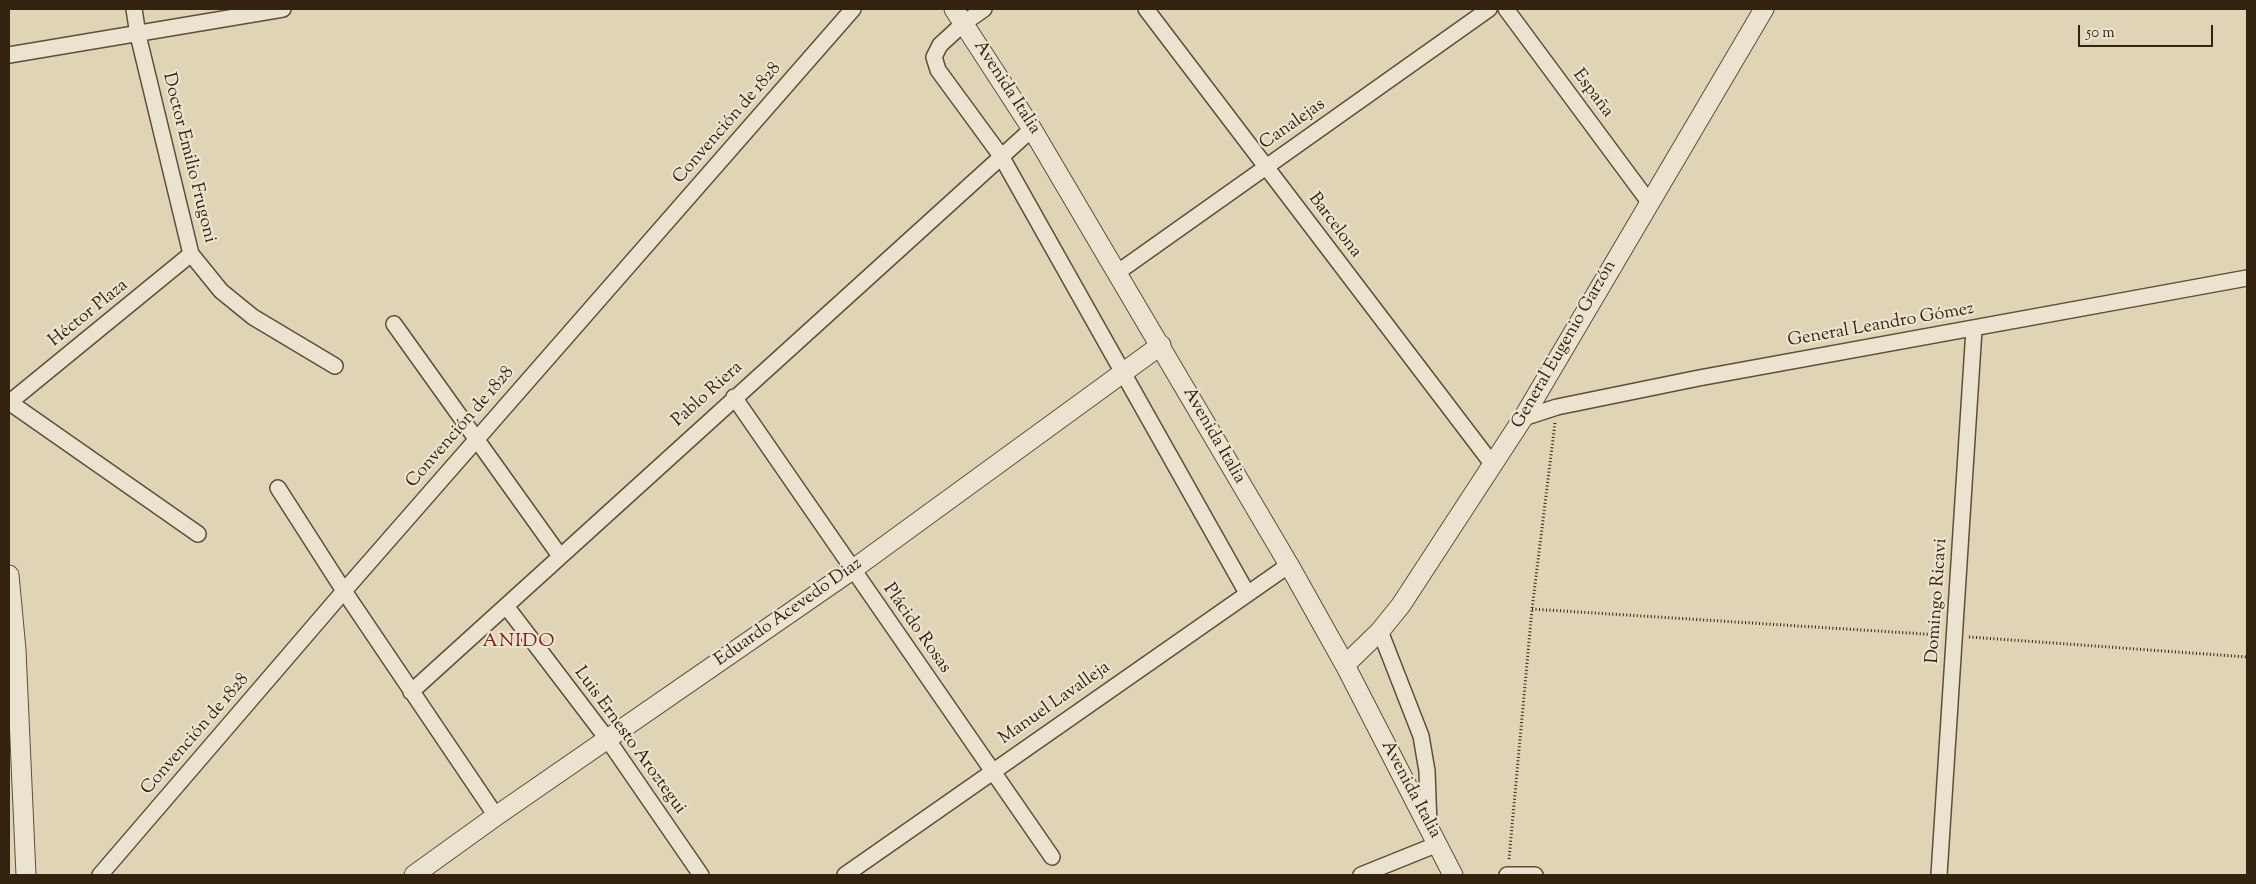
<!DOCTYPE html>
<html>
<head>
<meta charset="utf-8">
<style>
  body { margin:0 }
  #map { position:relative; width:2256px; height:884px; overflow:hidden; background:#e0d4b7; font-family:"Sorts Mill Goudy",serif }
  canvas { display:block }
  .frame { position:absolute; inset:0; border:10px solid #33220d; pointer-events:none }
  .scale { position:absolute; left:2078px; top:25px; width:135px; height:22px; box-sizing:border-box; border:2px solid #33220d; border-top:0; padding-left:6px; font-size:15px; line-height:18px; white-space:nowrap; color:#33220d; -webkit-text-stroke:4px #ebe3d0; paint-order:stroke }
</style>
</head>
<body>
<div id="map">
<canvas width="2256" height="884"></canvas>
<div class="frame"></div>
<div class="scale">50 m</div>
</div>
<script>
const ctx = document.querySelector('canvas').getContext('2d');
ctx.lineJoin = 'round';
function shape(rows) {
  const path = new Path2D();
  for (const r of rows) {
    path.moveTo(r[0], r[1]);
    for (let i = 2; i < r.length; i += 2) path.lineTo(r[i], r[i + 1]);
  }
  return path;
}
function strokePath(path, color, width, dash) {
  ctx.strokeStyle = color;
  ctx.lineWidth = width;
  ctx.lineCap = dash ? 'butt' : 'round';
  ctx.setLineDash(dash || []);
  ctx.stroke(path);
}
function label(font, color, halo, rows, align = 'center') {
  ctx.font = font + ' "Sorts Mill Goudy",serif';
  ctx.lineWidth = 4.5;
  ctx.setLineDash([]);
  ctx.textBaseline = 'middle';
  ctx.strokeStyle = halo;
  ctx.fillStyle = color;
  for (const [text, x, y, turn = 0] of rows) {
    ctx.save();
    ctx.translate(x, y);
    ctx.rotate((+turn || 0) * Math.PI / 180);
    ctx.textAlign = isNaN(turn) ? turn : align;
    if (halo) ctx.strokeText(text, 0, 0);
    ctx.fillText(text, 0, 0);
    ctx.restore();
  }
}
const path = shape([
  [1532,609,1940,635],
  [1969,637,2247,657],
  [1509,859,1532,609,1555,423]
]);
const minor = shape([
  [134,9,138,35,191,254,221,291,253,317,335,366],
  [984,9,964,23,940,45,934,57,938,70,1001,156,1247,593],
  [1146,9,1493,465],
  [1506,9,1649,202],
  [9,55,283,9],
  [1118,272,1489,9],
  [394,324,560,556],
  [734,397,1052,857],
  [9,402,198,534],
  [10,402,191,254],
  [1523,418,1557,407,1699,378,2247,278],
  [278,488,344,591,496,816],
  [506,606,608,740,701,875],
  [1380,631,1421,736,1427,771,1429,826],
  [411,692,1032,129],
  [100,875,344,591,853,9],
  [845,875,1289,565],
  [1361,875,1438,844],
  [1507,875,1535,875],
  [1939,875,1974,329]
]);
const tertiary = shape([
  [954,9,1032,129,1289,565,1345,665,1453,875],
  [9,575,16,650,26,875],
  [1345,665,1380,631,1401,605,1523,418,1764,9],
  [414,875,496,816,852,570,1161,345]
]);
const streetNames = [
  ["Avenida Italia",1006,88,57],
  ["España",1592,94,53],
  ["Convención de 1828",728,124,-49],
  ["Canalejas",1293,125,-35],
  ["Doctor Emilio Frugoni",188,158,76],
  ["Barcelona",1334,226,53],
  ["Héctor Plaza",89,314,-39],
  ["General Leandro Gómez",1881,326,-10],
  ["General Eugenio Garzón",1565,345,-60],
  ["Pablo Riera",708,395,-42],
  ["Convención de 1828",461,428,-49],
  ["Avenida Italia",1213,436,60],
  ["Domingo Ricavi",1938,601,-86],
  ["Eduardo Acevedo Diaz",789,613,-35],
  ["Plácido Rosas",916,629,55],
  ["Manuel Lavalleja",1055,704,-35],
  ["Convención de 1828",196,735,-49],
  ["Luis Ernesto Aroztegui",629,741,54],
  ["Avenida Italia",1410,790,62]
];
const neighbourhoodNames = [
  ["ANIDO",519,643]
];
strokePath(minor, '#5e4e38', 18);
strokePath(tertiary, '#5e4e38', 21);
strokePath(path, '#33220d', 3, [1, 2.5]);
strokePath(minor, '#ebe3d0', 15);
strokePath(tertiary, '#ebe3d0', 19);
label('18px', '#33220d', '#ebe3d0', streetNames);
ctx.letterSpacing = '1px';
label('19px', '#7a1f14', '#ebe3d0', neighbourhoodNames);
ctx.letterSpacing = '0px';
</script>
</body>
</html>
